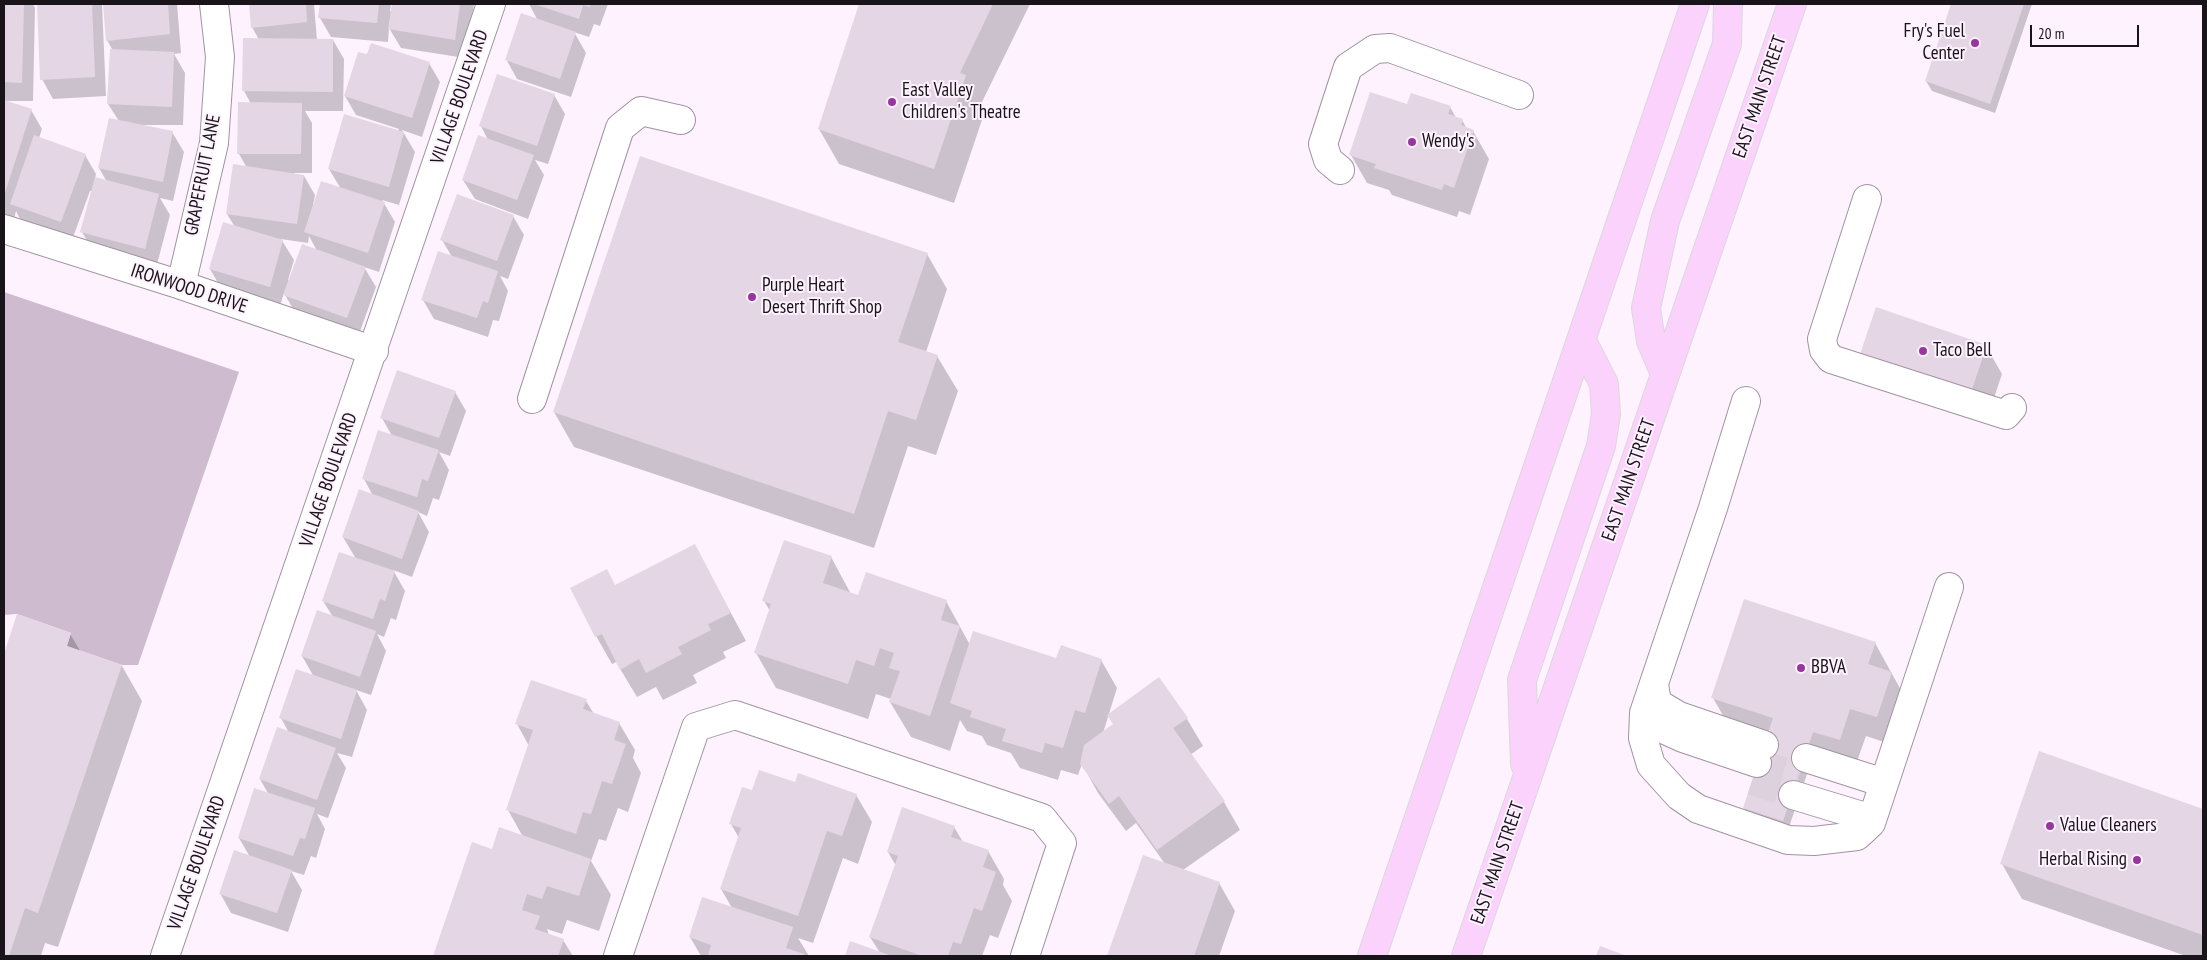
<!DOCTYPE html>
<html>
<head>
<meta charset="utf-8">
<style>
  body { margin:0 }
  #map { position:relative; width:2207px; height:960px; overflow:hidden; background:#fef2ff; font-family:"PT Sans Narrow",sans-serif }
  canvas { display:block }
  .frame { position:absolute; inset:0; border:5px solid #19141a; pointer-events:none }
  .scale { position:absolute; left:2030px; top:25px; width:109px; height:22px; box-sizing:border-box; border:2px solid #19141a; border-top:0; padding-left:6px; font-size:15px; line-height:18px; white-space:nowrap; color:#19141a; -webkit-text-stroke:4px #fef2ff; paint-order:stroke }
</style>
</head>
<body>
<div id="map">
<canvas width="2207" height="960"></canvas>
<div class="frame"></div>
<div class="scale">20 m</div>
</div>
<script>
const ctx = document.querySelector('canvas').getContext('2d');
ctx.lineJoin = 'round';
function fillPath(path, color) {
  ctx.fillStyle = color;
  ctx.fill(path, 'evenodd');
}
function shape(rows) {
  const path = new Path2D();
  for (const r of rows) {
    path.moveTo(r[0], r[1]);
    for (let i = 2; i < r.length; i += 2) path.lineTo(r[i], r[i + 1]);
  }
  return path;
}
function strokePath(path, color, width, dash) {
  ctx.strokeStyle = color;
  ctx.lineWidth = width;
  ctx.lineCap = dash ? 'butt' : 'round';
  ctx.setLineDash(dash || []);
  ctx.stroke(path);
}
function label(font, color, halo, rows, align = 'center') {
  ctx.font = font + ' "PT Sans Narrow",sans-serif';
  ctx.lineWidth = 4;
  ctx.setLineDash([]);
  ctx.textBaseline = 'middle';
  ctx.strokeStyle = halo;
  ctx.fillStyle = color;
  for (const [text, x, y, turn = 0] of rows) {
    ctx.save();
    ctx.translate(x, y);
    ctx.rotate((+turn || 0) * Math.PI / 180);
    ctx.textAlign = isNaN(turn) ? turn : align;
    if (halo) ctx.strokeText(text, 0, 0);
    ctx.fillText(text, 0, 0);
    ctx.restore();
  }
}
const green = shape([
  [4,292,239,372,138,665,122,665,67,646,71,633,17,614,4,615]
]);
const shadow = shape([
  [4,4,33,4,35,8,33,101,4,101,31,110,42,129,39,138,85,155,96,174,95,179,107,182,99,168,119,121,108,104,113,51,107,40,104,4,177,4,181,53,174,54,185,73,183,125,137,125,172,132,184,152,173,201,160,198,170,215,156,268,93,251,82,232,92,191,90,191,72,240,22,223,16,211,14,219,4,216],
  [38,4,102,4,106,96,53,99,42,79],
  [250,4,314,4,317,40,333,40,344,59,343,111,305,111,312,123,312,173,294,173,294,175,304,176,315,195,313,205,341,189,329,169,398,131,399,129,356,115,345,96,429,63,440,82,422,137,402,130,415,152,399,205,382,200,395,222,379,272,364,267,376,287,358,337,296,314,284,293,280,306,221,288,210,269,235,227,227,214,247,168,239,154,251,104,244,91,259,40,252,27],
  [309,236,317,251,290,281,288,280,294,260,281,239,308,243],
  [321,4,391,4,390,11,392,11,394,4,474,4,465,58,401,48,389,28,388,42,331,37,320,18],
  [529,4,608,4,600,26,594,24,589,37,574,32,586,53,571,97,517,79,506,59,538,21],
  [860,4,1030,4,981,104,985,111,954,203,839,164,819,129],
  [1953,4,2032,4,1995,113,1932,91,1926,81],
  [554,95,565,114,548,164,535,160,544,175,528,219,475,199,463,180,488,140,481,126],
  [1408,106,1450,107,1456,118,1462,120,1467,129,1473,131,1489,159,1470,215,1459,211,1457,217,1392,195,1389,190,1367,183,1351,155],
  [513,216,524,235,508,279,500,276,508,291,499,321,493,320,488,337,434,319,423,300,452,257,442,240],
  [927,254,947,289,926,352,937,356,958,391,936,455,908,446,874,548,574,447,554,412],
  [1986,346,2002,374,1986,422,1877,384],
  [455,392,466,411,450,456,439,452,449,470,439,500,433,498,427,516,418,512,429,532,412,577,393,570,405,591,396,620,391,618,384,637,377,634,386,651,371,695,356,690,367,710,352,757,337,753,346,768,328,818,317,814,325,829,316,858,311,856,304,875,291,871,302,890,288,932,231,913,220,893,250,857,239,838,269,795,260,779,289,733,281,718,314,677,302,656,333,617,323,601,356,559,343,537,373,496,364,479,392,436,382,418],
  [695,546,746,641,723,652,726,658,693,675,697,683,663,700,656,687,637,697,616,662,612,664,596,636,616,586],
  [831,557,851,594,859,597,946,601,970,645,1057,660,1101,660,1117,688,1103,733,1187,719,1203,746,1190,755,1224,802,1240,830,1183,870,1219,883,1235,911,1219,956,1108,956,1144,856,1165,864,1136,823,1126,831,1098,793,1082,764,1078,775,1061,770,1058,780,1020,768,1011,753,987,745,982,736,967,731,960,720,950,751,911,737,890,702,891,699,876,694,868,719,776,688,756,653,770,611,764,601],
  [18,616,70,634,81,652,122,666,142,701,58,947,45,943,41,956,4,956,4,658],
  [1875,643,1907,701,1893,745,1866,736,1855,767,1814,754,1788,830,1750,817,1744,808,1767,739,1729,726,1713,698],
  [586,701,594,714,619,723,635,750,633,758,641,773,628,812,618,808,606,841,599,839,591,861,611,895,599,931,567,920,562,934,547,929,549,935,563,940,573,956,434,956,473,843,493,850,523,837,508,810,529,746,517,724],
  [2040,753,2203,810,2203,956,2186,956,2022,899,2002,864],
  [796,784,856,795,872,822,858,864,843,858,813,943,798,938,809,956,701,956,690,937,732,908,721,889,739,838,731,824,753,792],
  [954,827,963,842,988,851,1004,879,1003,885,1012,901,998,938,990,935,982,956,846,956,851,943,880,953,870,937,896,866,888,852]
]);
const building = shape([
  [4,4,24,4,22,83,4,82],
  [37,4,92,4,95,77,40,80],
  [103,4,168,4,170,34,106,41],
  [249,4,306,4,307,22,251,28],
  [320,4,379,4,377,23,318,18],
  [392,4,460,4,455,40,388,29],
  [534,4,591,4,590,7,583,5,579,19],
  [859,4,993,4,960,73,966,75,934,169,818,129],
  [1951,4,2024,4,1990,104,1925,81],
  [521,13,576,32,560,79,505,60],
  [243,38,333,39,333,92,242,91],
  [371,43,430,62,412,118,344,96,358,52,367,54],
  [110,49,174,52,172,107,107,104],
  [497,74,555,94,537,146,479,126],
  [1370,92,1407,104,1411,93,1451,106,1448,114,1463,119,1461,125,1474,130,1454,188,1444,184,1442,190,1374,168,1376,164,1349,155],
  [4,100,32,109,4,196],
  [238,102,302,103,301,154,237,154],
  [344,114,404,132,389,187,328,169],
  [109,118,173,131,163,182,98,168],
  [34,135,86,154,61,222,10,204],
  [478,135,534,155,517,200,462,180],
  [640,156,928,253,898,342,938,355,916,420,888,411,854,514,553,412],
  [233,164,304,175,297,224,226,214],
  [95,177,159,194,145,249,80,232],
  [321,181,385,202,368,253,304,232],
  [457,194,514,215,497,261,440,240],
  [223,222,283,240,270,287,209,269],
  [302,244,366,267,347,318,283,295],
  [438,251,498,271,488,303,483,301,477,318,421,300],
  [1876,307,1987,345,1970,395,1859,357],
  [397,370,456,391,439,438,380,418],
  [378,430,439,450,428,481,422,479,417,497,362,479],
  [359,489,419,511,402,559,342,537],
  [784,540,832,556,823,583,858,595,866,572,947,600,941,620,960,626,930,716,889,702,900,671,889,668,894,653,880,648,874,666,856,660,848,684,754,653,771,604,762,601],
  [695,544,731,613,708,624,711,630,678,647,682,654,646,673,639,659,620,670,602,634,595,637,570,588,607,569,615,585],
  [339,552,395,571,385,601,380,599,373,619,322,601],
  [1744,599,1876,642,1868,664,1892,672,1877,717,1850,709,1840,740,1813,732,1783,821,1743,808,1773,718,1711,698],
  [317,610,376,631,360,677,301,656],
  [17,614,71,633,67,646,122,665,38,913,25,908,9,956,4,956,4,654],
  [973,631,1056,658,1061,645,1102,659,1085,713,1075,710,1063,748,1045,743,1042,753,1002,741,1006,729,970,717,972,711,950,703],
  [296,669,357,690,341,739,279,718],
  [1159,677,1188,718,1173,728,1225,801,1157,850,1119,796,1109,804,1080,764,1084,745,1113,724,1107,715],
  [531,680,587,699,583,709,620,722,614,740,626,744,612,784,602,781,591,814,583,812,576,834,506,810,533,730,515,724],
  [277,727,336,748,317,800,259,779],
  [2039,751,2203,809,2203,935,2000,864],
  [759,770,795,782,798,773,857,794,842,836,827,831,798,916,720,889,741,828,729,824,742,787,752,790],
  [254,788,315,808,305,839,300,838,293,856,238,838],
  [902,807,955,826,951,837,989,850,983,867,996,872,982,911,974,908,961,944,953,942,948,956,922,956,869,937,898,856,887,852],
  [499,827,591,859,579,896,547,886,542,899,527,894,522,910,540,916,535,929,564,939,558,956,433,956,472,842,492,849],
  [234,850,292,870,277,913,219,894],
  [1143,855,1220,882,1194,956,1107,956],
  [702,897,793,927,786,948,804,954,803,956,708,956,711,945,689,937],
  [850,941,892,956,845,956],
  [1600,946,1627,956,1596,956]
]);
const minorTunnel = shape([
  [1757,763,1799,776],
  [1752,781,1793,795]
]);
const minor = shape([
  [1340,170,1328,160,1323,144,1348,67,1375,49,1390,48,1519,95],
  [1867,199,1822,339,1824,350,1831,359,2006,415,2012,408],
  [4,229,181,285,374,351],
  [181,285,214,143,220,57,214,4],
  [532,399,620,128,641,111,681,120],
  [1746,401,1713,508,1644,713,1643,738,1651,765,1679,796,1698,809,1788,840,1814,841,1857,836,1871,823,1949,587],
  [1654,684,1657,703,1679,716,1764,745],
  [1644,713,1661,728,1683,738,1757,763],
  [1806,758,1884,783],
  [1793,795,1872,819],
  [165,956,491,4],
  [618,956,696,727,735,715,1042,818,1062,843,1025,956]
]);
const major = shape([
  [1665,374,1651,341,1646,308,1665,221,1727,44,1728,4],
  [1525,764,1522,680,1601,446,1606,414,1604,384,1582,341],
  [1372,956,1695,4],
  [1466,956,1792,4]
]);
const markers = [
  [1975,43,5,"#97379e"],
  [892,102,5,"#97379e"],
  [1412,142,5,"#97379e"],
  [752,297,5,"#97379e"],
  [1923,351,5,"#97379e"],
  [1801,668,5,"#97379e"],
  [2050,826,5,"#97379e"],
  [2137,860,5,"#97379e"]
];
const poiNames = [
  ["Fry's Fuel",1965,32,"right"],
  ["Center",1965,54,"right"],
  ["East Valley",902,91],
  ["Children's Theatre",902,113],
  ["Wendy's",1422,142],
  ["Purple Heart",762,286],
  ["Desert Thrift Shop",762,308],
  ["Taco Bell",1933,351],
  ["BBVA",1811,668],
  ["Value Cleaners",2060,826],
  ["Herbal Rising",2127,860,"right"]
];
const streetNames = [
  ["VILLAGE BOULEVARD",460,97,-71],
  ["EAST MAIN STREET",1760,97,-71],
  ["GRAPEFRUIT LANE",203,175,-79],
  ["IRONWOOD DRIVE",189,289,18],
  ["VILLAGE BOULEVARD",329,480,-71],
  ["EAST MAIN STREET",1629,480,-71],
  ["VILLAGE BOULEVARD",197,863,-71],
  ["EAST MAIN STREET",1498,863,-71]
];
fillPath(green, '#cfbbd0');
fillPath(shadow, '#0003');
fillPath(building, '#e5d6e6');
strokePath(minorTunnel, '#dcd1dd', 28, [28, 14]);
strokePath(minor, '#a193a1', 30);
strokePath(major, '#dad9da', 30);
strokePath(minor, '#fff', 28);
strokePath(major, '#fad2fc', 28);
for (const [x, y, r, color] of markers) {
  const dot = new Path2D();
  dot.arc(x, y, r, 0, 2 * Math.PI);
  ctx.fillStyle = color;
  ctx.fill(dot);
  strokePath(dot, '#fef2ff', 2);
}
label('19px', '#19141a', '#fef2ff', poiNames, 'left');
label('19px', '#19141a', '#fef2ff', streetNames);
</script>
</body>
</html>
